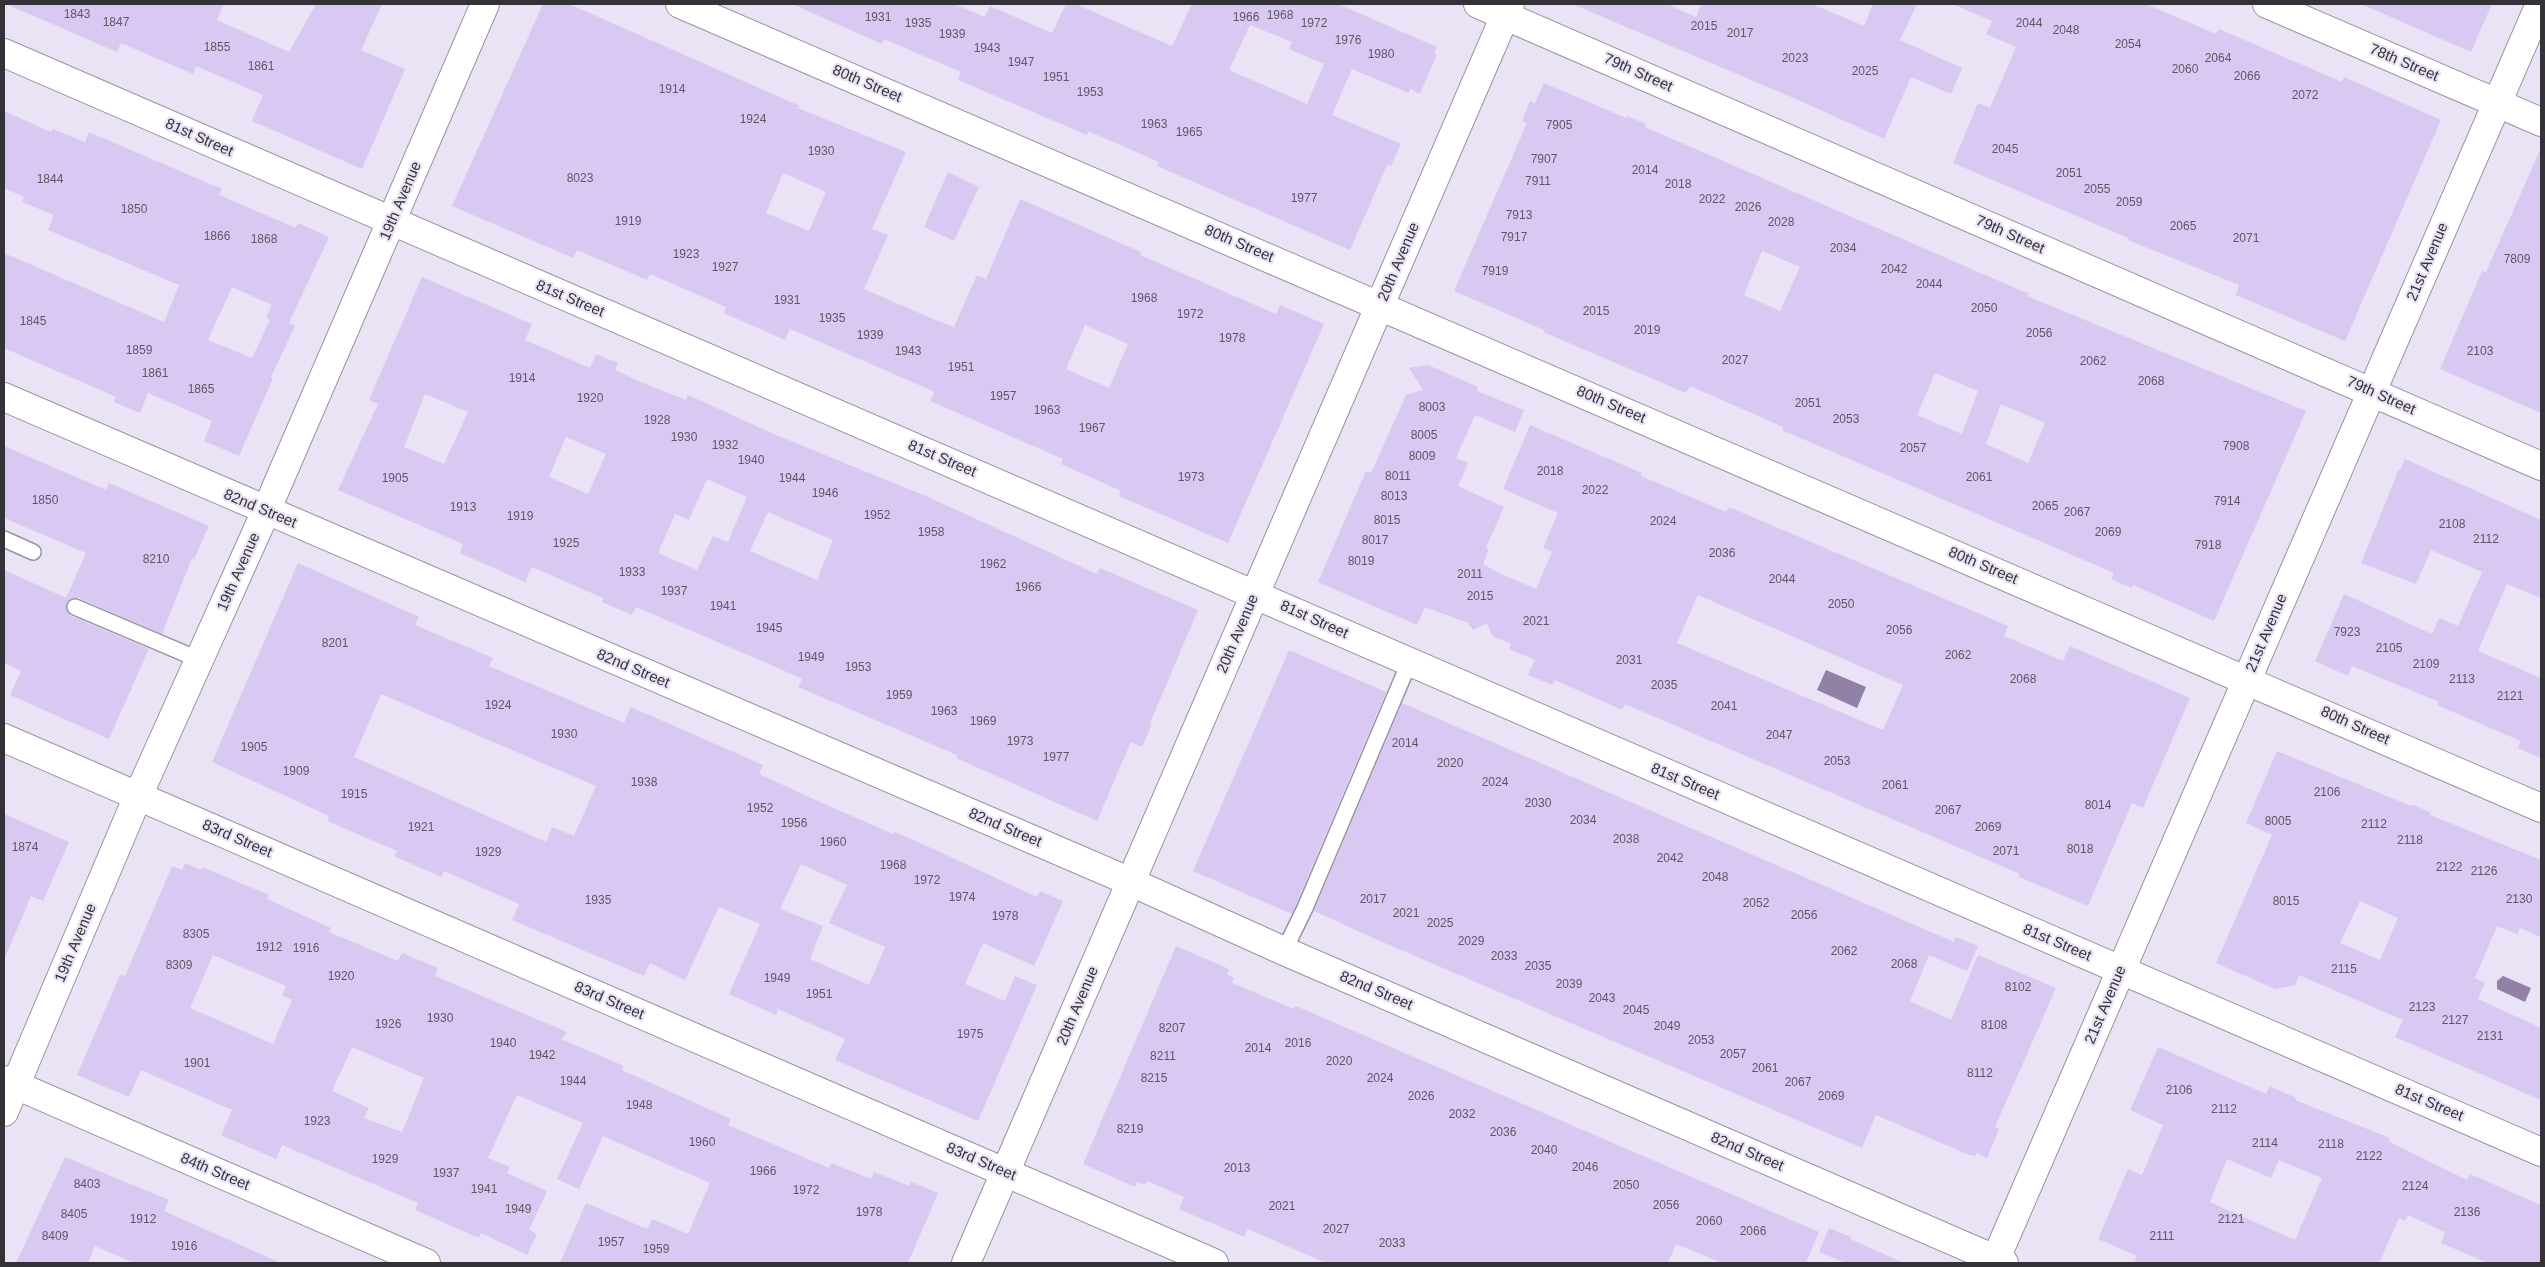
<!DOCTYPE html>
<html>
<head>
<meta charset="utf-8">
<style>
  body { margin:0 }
  #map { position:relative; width:2545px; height:1267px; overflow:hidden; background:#eae3f5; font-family:Arial,sans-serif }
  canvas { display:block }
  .frame { position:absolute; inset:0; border:5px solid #343138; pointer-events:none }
</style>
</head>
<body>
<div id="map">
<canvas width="2545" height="1267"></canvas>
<div class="frame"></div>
</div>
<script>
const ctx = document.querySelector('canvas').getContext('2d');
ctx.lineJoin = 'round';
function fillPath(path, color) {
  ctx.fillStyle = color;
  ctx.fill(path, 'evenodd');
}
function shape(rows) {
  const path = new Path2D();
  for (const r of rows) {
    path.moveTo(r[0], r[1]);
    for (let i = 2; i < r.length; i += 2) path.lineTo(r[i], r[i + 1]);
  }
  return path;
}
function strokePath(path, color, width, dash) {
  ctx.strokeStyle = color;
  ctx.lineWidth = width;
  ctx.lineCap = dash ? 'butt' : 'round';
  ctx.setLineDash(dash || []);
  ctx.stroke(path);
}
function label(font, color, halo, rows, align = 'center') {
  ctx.font = font + ' Arial,sans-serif';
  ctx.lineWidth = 4.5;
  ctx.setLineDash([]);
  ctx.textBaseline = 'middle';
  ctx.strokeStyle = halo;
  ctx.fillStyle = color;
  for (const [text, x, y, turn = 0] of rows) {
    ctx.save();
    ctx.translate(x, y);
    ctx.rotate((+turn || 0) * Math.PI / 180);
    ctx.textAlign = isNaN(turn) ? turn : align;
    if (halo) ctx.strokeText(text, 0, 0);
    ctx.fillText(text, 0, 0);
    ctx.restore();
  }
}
const water = shape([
  [1826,670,1866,687,1857,708,1817,690],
  [2503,976,2531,988,2525,1002,2497,989,2497,981]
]);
const building = shape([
  [6,4,224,4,217,20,289,52,316,4,382,4,361,50,405,69,362,169,252,121,263,95,196,66,193,74,121,43,117,52],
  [543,4,569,4,800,106,798,108,906,152,872,229,888,235,864,289,933,319,954,327,977,275,986,279,1020,199,1141,252,1140,255,1276,314,1280,305,1324,324,1228,543,1119,496,1121,491,1061,464,1063,459,930,401,934,393,933,391,790,329,785,340,724,313,726,307,650,274,647,280,577,250,573,258,452,206],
  [783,173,826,192,809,231,766,213],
  [1085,325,1128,344,1109,388,1066,369],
  [792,4,954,4,985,17,990,6,1052,33,1066,4,1075,4,1172,46,1192,4,1338,4,1437,47,1434,53,1437,54,1420,94,1410,89,1409,93,1352,69,1332,115,1401,144,1391,166,1387,165,1350,250,1157,166,1159,162,1111,141,1088,131,1087,135,958,80,961,72,884,39,882,44],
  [1250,25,1292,42,1289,49,1324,64,1307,104,1229,70],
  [1572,4,1667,4,1696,17,1701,4,1812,4,1864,26,1873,4,1917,4,1900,40,1962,68,1951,94,1911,77,1884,139,1803,102],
  [1952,4,2146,4,2216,34,2219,29,2342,82,2344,77,2441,120,2345,341,2236,295,2239,285,2128,240,2128,238,1953,163,1978,103,1990,108,2016,47,1986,34,1992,21],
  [2361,4,2492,4,2471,52],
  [1544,83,1626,118,1627,116,1646,124,1645,127,2029,294,2027,296,2306,411,2214,621,2133,585,2132,588,2111,579,2114,573,1782,430,1783,427,1731,404,1690,386,1686,393,1543,332,1544,330,1454,291,1527,123,1522,121,1530,101,1535,103],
  [1762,251,1800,267,1780,311,1744,295],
  [1935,373,1978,391,1962,434,1917,415],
  [2001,404,2045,423,2028,463,1986,444],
  [4,111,51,132,52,129,85,142,89,132,222,189,219,195,296,228,298,223,329,237,289,323,295,326,271,377,273,378,239,456,204,441,212,421,148,393,140,413,114,402,116,397,4,348,4,253,164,322,179,285,48,230,54,215,22,202,24,197,4,188],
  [232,287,272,305,266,317,270,320,252,358,208,340],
  [2541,148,2541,413,2440,369,2482,271,2486,272],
  [948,172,979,187,954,241,924,227],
  [422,277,532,324,525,340,590,368,596,354,618,363,615,370,643,383,686,400,688,395,776,435,928,497,1097,574,1100,568,1198,610,1150,723,1152,724,1142,747,1131,742,1097,821,956,758,957,755,798,687,802,679,778,668,636,607,632,615,602,602,603,598,532,567,525,582,460,553,463,544,338,490,378,404,369,400],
  [425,394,468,412,444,464,404,447],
  [566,437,606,454,588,494,549,477],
  [707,479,747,497,728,542,713,536,697,570,658,553,675,514,689,520],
  [768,512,833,540,817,580,750,551],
  [1428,365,1478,387,1477,391,1524,410,1515,432,1475,415,1456,458,1468,463,1458,486,1504,507,1486,548,1489,549,1483,564,1497,572,1536,589,1552,552,1543,548,1558,513,1503,489,1530,425,1642,473,1641,476,1726,512,1729,507,1987,617,2008,626,2004,636,2063,661,2070,646,2190,698,2143,808,2132,803,2088,906,2019,877,2020,874,1625,704,1622,710,1555,680,1552,685,1528,675,1535,660,1509,649,1511,644,1492,636,1487,623,1473,630,1468,623,1425,607,1417,625,1318,582,1366,471,1371,473,1406,395,1423,390,1409,368],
  [1698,595,1903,685,1883,730,1677,643],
  [4,446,106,490,109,483,209,526,194,559,192,558,162,634,79,598,73,598,67,603,66,609,71,616,149,649,109,739,10,695,21,671,4,663,4,570,66,598,86,553,4,518],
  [2405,459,2541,520,2541,598,2507,584,2478,651,2541,678,2541,758,2518,748,2521,741,2437,705,2439,702,2352,666,2348,676,2315,661,2344,594,2432,634,2439,618,2458,626,2482,572,2431,550,2416,584,2361,563,2399,469,2400,470],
  [298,563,419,617,415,625,493,658,489,666,624,723,631,707,763,765,759,774,818,801,893,834,895,832,918,842,1037,897,1040,891,1063,901,1034,966,983,943,965,984,1005,1001,1015,976,1037,985,978,1121,835,1060,845,1039,778,1009,776,1015,729,994,760,924,719,907,685,980,650,963,644,976,512,920,519,904,444,871,441,877,394,856,397,851,327,821,329,816,212,762],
  [381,694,596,786,574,836,552,827,546,842,354,757],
  [801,864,847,885,829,923,885,947,869,985,810,959,823,926,780,909],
  [1289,650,1386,692,1292,914,1193,871],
  [1402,703,1954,942,1956,937,1978,946,1967,971,1929,955,1910,1001,1951,1020,1978,955,2056,988,1995,1127,1999,1129,1987,1158,1977,1153,1975,1156,1967,1154,1876,1115,1862,1148,1380,941,1314,911],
  [2277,751,2411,806,2412,804,2431,813,2430,815,2541,860,2541,937,2520,928,2517,934,2497,926,2475,978,2485,983,2478,999,2541,1028,2541,1100,2395,1037,2403,1020,2299,975,2295,985,2275,989,2216,963,2272,835,2246,823],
  [2360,901,2398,918,2380,960,2340,943],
  [4,814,69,842,43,901,31,896,4,960],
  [185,863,201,870,202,867,269,895,267,899,331,928,329,932,398,961,402,953,438,968,435,976,567,1032,561,1039,624,1066,622,1070,731,1119,728,1125,829,1168,831,1163,871,1179,874,1172,909,1186,911,1182,938,1193,908,1263,560,1263,586,1203,647,1229,652,1219,688,1234,710,1183,603,1136,579,1189,557,1179,583,1123,517,1095,488,1158,510,1167,507,1173,547,1191,529,1230,537,1234,527,1255,481,1233,479,1238,415,1210,418,1203,282,1145,276,1159,221,1135,232,1110,141,1070,129,1097,77,1075,120,975,125,976,172,866,182,870],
  [213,955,286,986,282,995,292,1000,273,1044,190,1008],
  [352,1047,424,1078,402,1132,364,1118,369,1108,332,1091],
  [1176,946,1229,969,1227,974,1234,978,1232,983,1294,1009,1296,1006,1819,1232,1806,1263,1722,1263,1676,1244,1668,1263,1326,1263,1248,1229,1244,1237,1179,1209,1184,1197,1147,1181,1145,1185,1137,1182,1135,1187,1083,1164],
  [2158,1047,2266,1094,2270,1086,2296,1098,2295,1100,2390,1138,2388,1141,2467,1180,2470,1174,2541,1205,2541,1263,2488,1263,2441,1243,2445,1232,2408,1215,2405,1221,2399,1218,2379,1263,2134,1263,2137,1256,2098,1239,2128,1169,2142,1175,2163,1125,2130,1110],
  [2227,1159,2271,1178,2279,1160,2322,1178,2295,1240,2210,1202],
  [65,1157,169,1200,164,1211,281,1263,134,1263,95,1246,88,1263,16,1263],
  [1829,1228,1851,1237,1850,1239,1904,1263,1846,1263,1819,1252]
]);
const lane = shape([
  [4,539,33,552],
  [75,607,200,660],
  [1284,951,1305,908,1409,663]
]);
const street = shape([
  [680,4,2541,808],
  [1478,4,2541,466],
  [2267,4,2541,122],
  [4,53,2541,1152],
  [4,397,1131,882,1284,951,2004,1263],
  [4,738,1214,1263],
  [4,1080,426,1263],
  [4,1112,138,796,266,511,485,4]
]);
const secondary = shape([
  [966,1263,1510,4],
  [1994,1263,2540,4]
]);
const numberNames = [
  ["1843",77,15],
  ["1968",1280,16],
  ["1931",878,18],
  ["1966",1246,18],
  ["1847",116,23],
  ["1935",918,24],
  ["1972",1314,24],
  ["2044",2029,24],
  ["2015",1704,27],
  ["2048",2066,31],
  ["2017",1740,34],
  ["1939",952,35],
  ["1976",1348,41],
  ["2054",2128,45],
  ["1855",217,48],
  ["1943",987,49],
  ["1980",1381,55],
  ["2023",1795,59],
  ["2064",2218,59],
  ["1947",1021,63],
  ["1861",261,67],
  ["2060",2185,70],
  ["2025",1865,72],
  ["2066",2247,77],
  ["1951",1056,78],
  ["1914",672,90],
  ["1953",1090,93],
  ["2072",2305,96],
  ["1924",753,120],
  ["1963",1154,125],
  ["7905",1559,126],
  ["1965",1189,133],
  ["2045",2005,150],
  ["1930",821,152],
  ["7907",1544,160],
  ["2014",1645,171],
  ["2051",2069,174],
  ["8023",580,179],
  ["1844",50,180],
  ["7911",1538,182],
  ["2018",1678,185],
  ["2055",2097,190],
  ["1977",1304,199],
  ["2022",1712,200],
  ["2059",2129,203],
  ["2026",1748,208],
  ["1850",134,210],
  ["7913",1519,216],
  ["1919",628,222],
  ["2028",1781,223],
  ["2065",2183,227],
  ["1866",217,237],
  ["7917",1514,238],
  ["2071",2246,239],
  ["1868",264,240],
  ["2034",1843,249],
  ["1923",686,255],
  ["7809",2517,260],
  ["1927",725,268],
  ["2042",1894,270],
  ["7919",1495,272],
  ["2044",1929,285],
  ["1968",1144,299],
  ["1931",787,301],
  ["2050",1984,309],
  ["2015",1596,312],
  ["1972",1190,315],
  ["1935",832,319],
  ["1845",33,322],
  ["2019",1647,331],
  ["2056",2039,334],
  ["1939",870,336],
  ["1978",1232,339],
  ["1859",139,351],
  ["1943",908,352],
  ["2103",2480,352],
  ["2027",1735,361],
  ["2062",2093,362],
  ["1951",961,368],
  ["1861",155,374],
  ["1914",522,379],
  ["2068",2151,382],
  ["1865",201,390],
  ["1957",1003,397],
  ["1920",590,399],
  ["2051",1808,404],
  ["8003",1432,408],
  ["1963",1047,411],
  ["2053",1846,420],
  ["1928",657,421],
  ["1967",1092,429],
  ["8005",1424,436],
  ["1930",684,438],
  ["1932",725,446],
  ["7908",2236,447],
  ["2057",1913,449],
  ["8009",1422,457],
  ["1940",751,461],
  ["2018",1550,472],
  ["8011",1398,477],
  ["1973",1191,478],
  ["2061",1979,478],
  ["1905",395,479],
  ["1944",792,479],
  ["2022",1595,491],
  ["1946",825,494],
  ["8013",1394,497],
  ["1850",45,501],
  ["7914",2227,502],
  ["2065",2045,507],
  ["1913",463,508],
  ["2067",2077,513],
  ["1952",877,516],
  ["1919",520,517],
  ["8015",1387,521],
  ["2024",1663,522],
  ["2108",2452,525],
  ["1958",931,533],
  ["2069",2108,533],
  ["2112",2486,540],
  ["8017",1375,541],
  ["1925",566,544],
  ["7918",2208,546],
  ["2036",1722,554],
  ["8210",156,560],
  ["8019",1361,562],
  ["1962",993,565],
  ["1933",632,573],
  ["2011",1470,575],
  ["2044",1782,580],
  ["1966",1028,588],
  ["1937",674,592],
  ["2015",1480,597],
  ["2050",1841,605],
  ["1941",723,607],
  ["2021",1536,622],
  ["1945",769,629],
  ["2056",1899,631],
  ["7923",2347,633],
  ["8201",335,644],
  ["2105",2389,649],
  ["2062",1958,656],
  ["1949",811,658],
  ["2031",1629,661],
  ["2109",2426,665],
  ["1953",858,668],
  ["2068",2023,680],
  ["2113",2462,680],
  ["2035",1664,686],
  ["1959",899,696],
  ["2121",2510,697],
  ["1924",498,706],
  ["2041",1724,707],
  ["1963",944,712],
  ["1969",983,722],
  ["1930",564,735],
  ["2047",1779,736],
  ["1973",1020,742],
  ["2014",1405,744],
  ["1905",254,748],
  ["1977",1056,758],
  ["2053",1837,762],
  ["2020",1450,764],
  ["1909",296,772],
  ["1938",644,783],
  ["2024",1495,783],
  ["2061",1895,786],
  ["2106",2327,793],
  ["1915",354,795],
  ["2030",1538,804],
  ["8014",2098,806],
  ["1952",760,809],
  ["2067",1948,811],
  ["2034",1583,821],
  ["8005",2278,822],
  ["1956",794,824],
  ["2112",2374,825],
  ["1921",421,828],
  ["2069",1988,828],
  ["2038",1626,840],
  ["2118",2410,841],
  ["1960",833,843],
  ["1874",25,848],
  ["8018",2080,850],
  ["2071",2006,852],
  ["1929",488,853],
  ["2042",1670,859],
  ["1968",893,866],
  ["2122",2449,868],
  ["2126",2484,872],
  ["2048",1715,878],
  ["1972",927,881],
  ["1974",962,898],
  ["2017",1373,900],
  ["2130",2519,900],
  ["1935",598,901],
  ["8015",2286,902],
  ["2052",1756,904],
  ["2021",1406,914],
  ["2056",1804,916],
  ["1978",1005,917],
  ["2025",1440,924],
  ["8305",196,935],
  ["2029",1471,942],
  ["1912",269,948],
  ["1916",306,949],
  ["2062",1844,952],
  ["2033",1504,957],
  ["2068",1904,965],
  ["8309",179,966],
  ["2035",1538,967],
  ["2115",2344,970],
  ["1920",341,977],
  ["1949",777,979],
  ["2039",1569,985],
  ["8102",2018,988],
  ["1951",819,995],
  ["2043",1602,999],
  ["2123",2422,1008],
  ["2045",1636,1011],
  ["1930",440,1019],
  ["2127",2455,1021],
  ["1926",388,1025],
  ["8108",1994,1026],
  ["2049",1667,1027],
  ["8207",1172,1029],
  ["1975",970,1035],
  ["2131",2490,1037],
  ["2053",1701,1041],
  ["1940",503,1044],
  ["2016",1298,1044],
  ["2014",1258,1049],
  ["2057",1733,1055],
  ["1942",542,1056],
  ["8211",1163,1057],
  ["2020",1339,1062],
  ["1901",197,1064],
  ["2061",1765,1069],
  ["8112",1980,1074],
  ["8215",1154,1079],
  ["2024",1380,1079],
  ["1944",573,1082],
  ["2067",1798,1083],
  ["2106",2179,1091],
  ["2026",1421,1097],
  ["2069",1831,1097],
  ["1948",639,1106],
  ["2112",2224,1110],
  ["2032",1462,1115],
  ["1923",317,1122],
  ["8219",1130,1130],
  ["2036",1503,1133],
  ["1960",702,1143],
  ["2114",2265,1144],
  ["2118",2331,1145],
  ["2040",1544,1151],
  ["2122",2369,1157],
  ["1929",385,1160],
  ["2046",1585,1168],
  ["2013",1237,1169],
  ["1966",763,1172],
  ["1937",446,1174],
  ["8403",87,1185],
  ["2050",1626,1186],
  ["2124",2415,1187],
  ["1941",484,1190],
  ["1972",806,1191],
  ["2056",1666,1206],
  ["2021",1282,1207],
  ["1949",518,1210],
  ["1978",869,1213],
  ["2136",2467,1213],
  ["8405",74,1215],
  ["1912",143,1220],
  ["2121",2231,1220],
  ["2060",1709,1222],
  ["2027",1336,1230],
  ["2066",1753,1232],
  ["8409",55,1237],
  ["2111",2162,1237],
  ["1957",611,1243],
  ["2033",1392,1244],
  ["1916",184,1247],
  ["1959",656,1250]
];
const streetNames = [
  ["78th Street",2404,63,23],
  ["79th Street",1638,73,24],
  ["80th Street",867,84,23],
  ["81st Street",199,138,24],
  ["19th Avenue",401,201,-67],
  ["79th Street",2010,235,24],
  ["80th Street",1239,244,23],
  ["20th Avenue",1399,262,-67],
  ["21st Avenue",2428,262,-67],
  ["81st Street",570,299,23],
  ["79th Street",2381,396,24],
  ["80th Street",1611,405,23],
  ["81st Street",942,459,23],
  ["82nd Street",260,509,23],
  ["80th Street",1983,566,23],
  ["19th Avenue",239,572,-66],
  ["81st Street",1314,620,24],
  ["21st Avenue",2267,633,-67],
  ["20th Avenue",1238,634,-67],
  ["82nd Street",633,669,23],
  ["80th Street",2355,726,24],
  ["81st Street",1685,782,23],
  ["82nd Street",1005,828,23],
  ["83rd Street",237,839,23],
  ["19th Avenue",76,943,-67],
  ["81st Street",2057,943,23],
  ["82nd Street",1376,991,23],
  ["83rd Street",609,1001,23],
  ["21st Avenue",2106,1005,-67],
  ["20th Avenue",1078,1006,-67],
  ["81st Street",2429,1103,23],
  ["82nd Street",1747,1152,23],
  ["83rd Street",981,1162,23],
  ["84th Street",215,1172,23]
];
fillPath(water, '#9181a7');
fillPath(building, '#d9c8f1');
strokePath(lane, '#9992a3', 18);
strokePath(street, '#9992a3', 30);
strokePath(secondary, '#9992a3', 30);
strokePath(lane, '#fff', 15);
strokePath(street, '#fff', 28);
strokePath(secondary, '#fff', 28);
label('12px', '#5d5766', null, numberNames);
label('15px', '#343138', '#eae3f5', streetNames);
</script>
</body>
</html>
